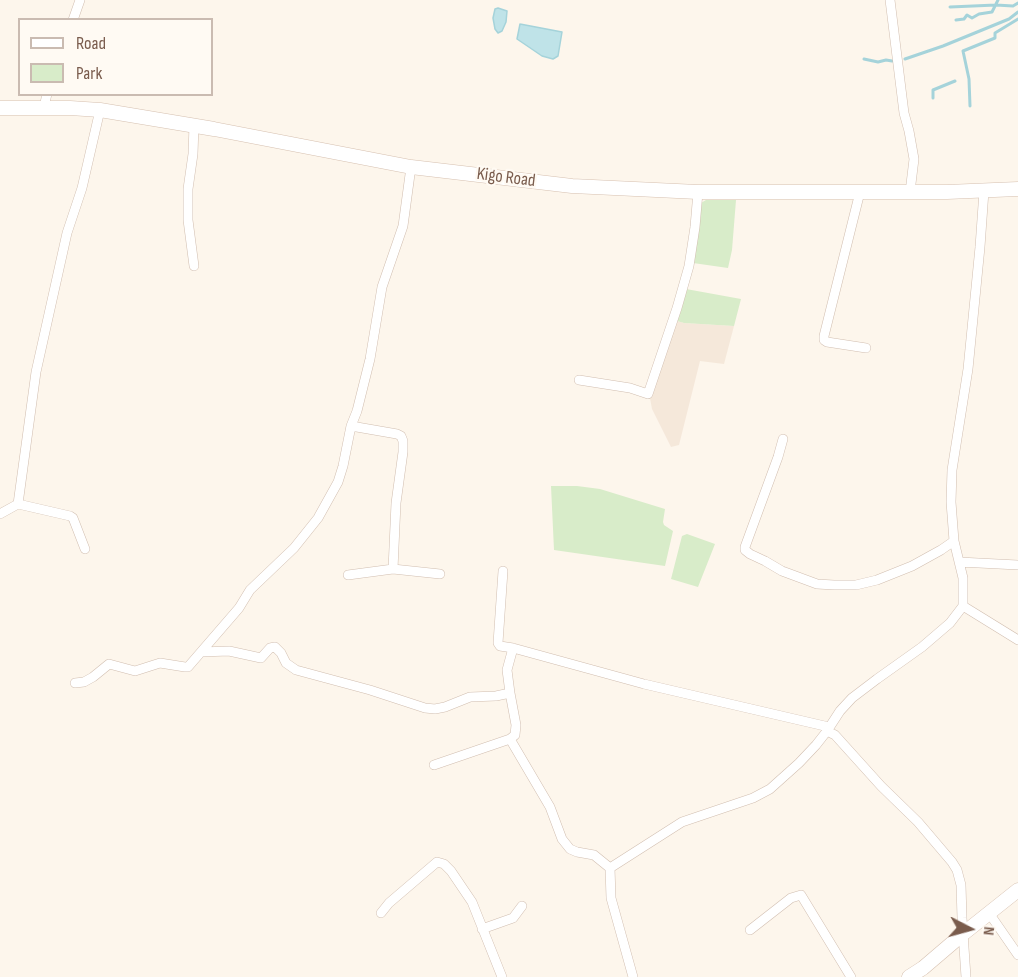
<!DOCTYPE html>
<html>
<head>
<meta charset="utf-8">
<style>
  body { margin:0 }
  #map { position:relative; width:1018px; height:977px; overflow:hidden; background:#fdf6ec; font-family:"Sofia Sans Condensed",sans-serif }
  canvas { display:block }
  .legend { position:absolute; left:18px; top:18px; width:195px; height:78px; box-sizing:border-box; background:#fffaf3; border:2px solid #cabbb1; margin:0; padding:8px 10px; list-style:none; font-size:18px; color:#7a5c4d }
  .legend li { display:flex; align-items:center; gap:12px; height:30px }
  .legend b { width:30px; border:2px solid #cabbb1 }
  .north { position:absolute; left:940px; top:899px; width:60px; height:60px; -webkit-text-stroke:4px #fffaf3; paint-order:stroke; rotate:96deg; font-size:16px; font-weight:700; line-height:24px; text-align:center; color:#7a5c4d }
  .north::after { content:''; display:block; margin:auto; width:21px; height:27px; background:#7a5c4d; clip-path:polygon(50% 0,100% 100%,50% 72%,0 100%) }
</style>
</head>
<body>
<div id="map">
<canvas width="1018" height="977"></canvas>
<ul class="legend">
<li><b style="height:8px;background:#fff"></b>Road</li>
<li><b style="height:16px;background:#d8ecc9"></b>Park</li>
</ul>
<div class="north">N</div>
</div>
<script>
const ctx = document.querySelector('canvas').getContext('2d');
ctx.lineJoin = 'round';
function fillPath(path, color) {
  ctx.fillStyle = color;
  ctx.fill(path, 'evenodd');
}
function shape(rows) {
  const path = new Path2D();
  for (const r of rows) {
    path.moveTo(r[0], r[1]);
    for (let i = 2; i < r.length; i += 2) path.lineTo(r[i], r[i + 1]);
  }
  return path;
}
function strokePath(path, color, width, dash) {
  ctx.strokeStyle = color;
  ctx.lineWidth = width;
  ctx.lineCap = dash ? 'butt' : 'round';
  ctx.setLineDash(dash || []);
  ctx.stroke(path);
}
function label(font, color, halo, rows, align = 'center') {
  ctx.font = font + ' "Sofia Sans Condensed",sans-serif';
  ctx.lineWidth = 4.5;
  ctx.setLineDash([]);
  ctx.textBaseline = 'middle';
  ctx.strokeStyle = halo;
  ctx.fillStyle = color;
  for (const [text, x, y, turn = 0] of rows) {
    ctx.save();
    ctx.translate(x, y);
    ctx.rotate((+turn || 0) * Math.PI / 180);
    ctx.textAlign = isNaN(turn) ? turn : align;
    if (halo) ctx.strokeText(text, 0, 0);
    ctx.fillText(text, 0, 0);
    ctx.restore();
  }
}
const residential = shape([
  [677,321,684,323,734,326,724,364,700,361,679,445,671,447,652,409,650,398]
]);
const green = shape([
  [706,200,736,200,732,250,728,268,693,263,701,203],
  [686,289,741,299,734,326,684,323,677,321],
  [551,486,577,486,600,489,665,509,663,522,664,525,673,531,665,566,554,550],
  [687,534,715,544,698,587,671,579,682,536]
]);
const water = shape([
  [498,8,507,11,506,22,502,31,498,33,495,29,493,18,495,9,498,8],
  [520,24,562,32,558,56,553,59,542,56,517,39,520,24]
]);
const stream = shape([
  [950,7,996,5,1013,6,1018,3],
  [956,20,964,19,967,15,972,18,979,14,992,12,998,0],
  [864,59,878,62,886,60,892,61],
  [905,59,943,46,1009,19,1018,12],
  [933,98,933,90,955,81],
  [970,106,969,79,963,51,995,38,995,33,1018,19]
]);
const street = shape([
  [890,0,904,113,909,131,914,159,910,192],
  [73,20,80,0],
  [44,107,47,94],
  [194,125,193,154,188,189,188,220,194,266],
  [984,191,980,247,968,369,952,470,951,502,954,541,963,578,963,606,1018,640],
  [860,192,824,336,824,340,827,342,866,348],
  [579,380,630,388,648,394,677,308,689,266,695,227,698,192],
  [351,426,397,434,401,436,403,441,403,452,396,503,393,569],
  [783,439,778,457,745,547,745,550,750,554,765,561,782,571,817,584,834,585,856,585,877,580,912,566,941,550,954,541],
  [0,514,18,504],
  [85,549,73,518,70,516,18,504,36,372,67,233,82,188,100,110],
  [959,562,1018,565],
  [503,571,498,643,500,646,513,648],
  [348,575,393,569,440,574],
  [201,652,229,651,261,658,270,648,275,647,281,653,286,663,296,670,370,690,425,708,435,709,445,707,470,697,496,696,510,693],
  [75,683,84,682,93,677,109,664,135,671,160,663,185,667,188,667,239,608,250,590,294,548,318,518,338,482,343,466,351,426,357,411,370,359,382,287,403,226,411,167],
  [827,731,835,735,881,786,918,822,952,862,957,870,961,885,962,918,966,977],
  [434,765,510,739],
  [610,868,682,822,753,798,770,789,799,763,816,745,827,731,840,711,852,698,877,679,922,647,950,623,963,606],
  [381,913,389,903,437,862,444,864,451,871,472,902,502,977],
  [989,913,1018,955],
  [482,929,513,918,522,906],
  [750,930,791,898,801,895,851,977],
  [633,977,611,898,610,868,594,855,577,852,570,849,562,839,550,807,510,739,515,735,516,725,510,693,507,670,513,648,644,684,829,727]
]);
const secondary = shape([
  [0,108,70,108,100,110,214,129,411,167,572,186,698,192,947,192,1018,189],
  [909,977,923,968,964,933,1018,890]
]);
const streetNames = [
  ["Kigo Road",506,178,7]
];
fillPath(residential, '#f5e8da');
fillPath(green, '#d8ecc9');
fillPath(water, '#bfe3e8');
strokePath(water, '#a5d3da', 1.5);
strokePath(stream, '#a5d3da', 3);
strokePath(street, '#d1beb0', 10);
strokePath(secondary, '#d6c0b0', 15);
strokePath(street, '#fff', 9);
strokePath(secondary, '#fff', 14);
label('18px', '#7a5c4d', '#fffaf3', streetNames);
</script>
</body>
</html>
